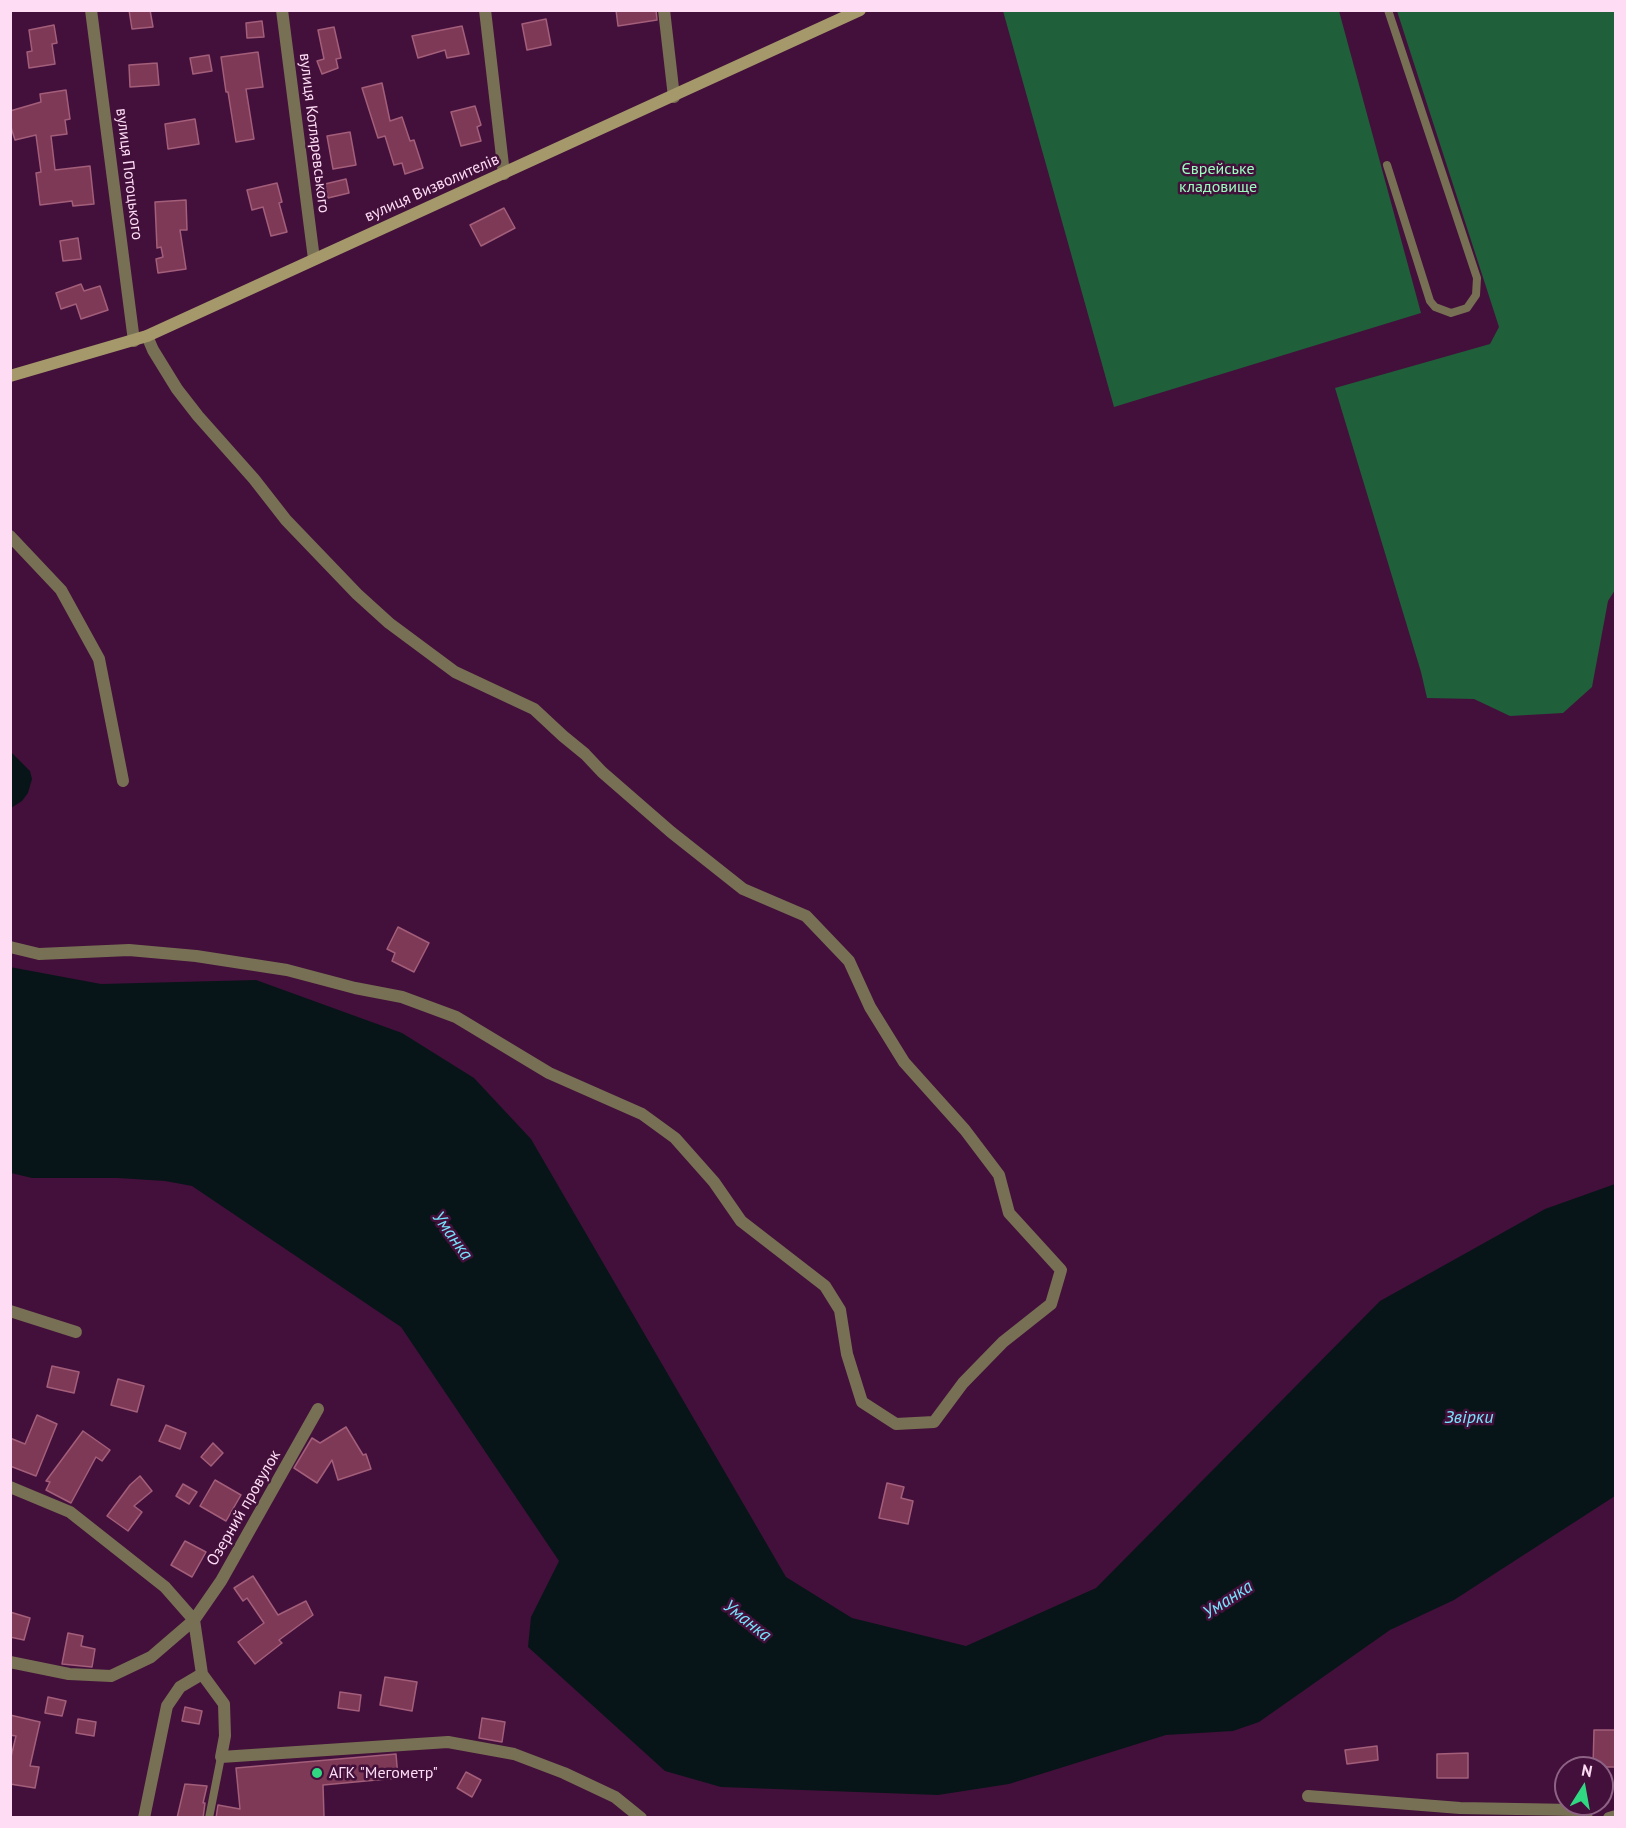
<!DOCTYPE html>
<html>
<head>
<meta charset="utf-8">
<style>
  body { margin:0 }
  #map { position:relative; width:1626px; height:1828px; overflow:hidden; background:#43103b; font-family:"PT Sans",sans-serif }
  canvas { display:block }
  .frame { position:absolute; inset:0; border:12px solid #fddcf4; pointer-events:none }
  .north { position:absolute; left:1554px; top:1756px; width:60px; height:60px; box-sizing:border-box; background:#43103b; border:2px solid #8d6285; border-radius:50%; rotate:11deg; font-size:16px; font-weight:700; line-height:24px; text-align:center; color:#fddcf4 }
  .north::after { content:''; display:block; margin:auto; width:21px; height:27px; background:#31d882; clip-path:polygon(50% 0,100% 100%,50% 72%,0 100%) }
</style>
</head>
<body>
<div id="map">
<canvas width="1626" height="1828"></canvas>
<div class="frame"></div>
<div class="north">N</div>
</div>
<script>
const ctx = document.querySelector('canvas').getContext('2d');
ctx.lineJoin = 'round';
function fillPath(path, color) {
  ctx.fillStyle = color;
  ctx.fill(path, 'evenodd');
}
function shape(rows) {
  const path = new Path2D();
  for (const r of rows) {
    path.moveTo(r[0], r[1]);
    for (let i = 2; i < r.length; i += 2) path.lineTo(r[i], r[i + 1]);
  }
  return path;
}
function strokePath(path, color, width, dash) {
  ctx.strokeStyle = color;
  ctx.lineWidth = width;
  ctx.lineCap = dash ? 'butt' : 'round';
  ctx.setLineDash(dash || []);
  ctx.stroke(path);
}
function label(font, color, halo, rows, align = 'center') {
  ctx.font = font + ' "PT Sans",sans-serif';
  ctx.lineWidth = 5;
  ctx.setLineDash([]);
  ctx.textBaseline = 'middle';
  ctx.strokeStyle = halo;
  ctx.fillStyle = color;
  for (const [text, x, y, turn = 0] of rows) {
    ctx.save();
    ctx.translate(x, y);
    ctx.rotate((+turn || 0) * Math.PI / 180);
    ctx.textAlign = isNaN(turn) ? turn : align;
    if (halo) ctx.strokeText(text, 0, 0);
    ctx.fillText(text, 0, 0);
    ctx.restore();
  }
}
const green = shape([
  [1003,11,1339,11,1421,313,1114,407],
  [1397,11,1615,11,1615,590,1608,601,1592,687,1563,713,1510,716,1474,699,1427,698,1421,672,1335,388,1490,344,1499,327]
]);
const water = shape([
  [11,752,30,771,32,779,28,793,22,801,11,808],
  [10,967,101,984,256,980,402,1033,474,1078,531,1139,786,1577,852,1618,966,1646,1096,1588,1380,1301,1545,1209,1615,1184,1615,1496,1454,1600,1390,1630,1259,1722,1233,1731,1166,1735,1009,1784,938,1795,721,1787,665,1771,528,1647,531,1617,559,1561,401,1327,192,1186,165,1181,118,1178,32,1178,11,1173]
]);
const building = shape([
  [129,10,150,10,153,27,132,29,129,10],
  [616,10,656,10,657,20,618,26,616,10],
  [546,19,551,45,527,50,522,24,546,19],
  [262,21,264,37,247,38,246,23,262,21],
  [54,25,57,43,52,44,55,64,29,68,27,52,32,51,29,30,54,25],
  [462,26,469,54,447,58,445,50,418,58,412,36,462,26],
  [334,27,341,58,336,59,338,68,322,74,317,61,324,59,318,30,334,27],
  [258,52,263,87,246,89,254,139,236,142,228,92,226,92,221,57,258,52],
  [209,55,212,71,193,74,190,58,209,55],
  [157,63,159,85,130,87,129,65,157,63],
  [382,83,390,121,402,117,410,141,414,140,423,168,405,174,402,163,394,165,385,136,378,138,362,88,382,83],
  [66,90,70,119,65,120,67,134,51,136,55,170,90,166,94,204,73,206,72,201,40,205,36,173,41,172,36,135,15,140,10,124,10,111,41,102,40,94,66,90],
  [475,106,481,125,477,127,481,141,461,146,451,112,475,106],
  [195,119,199,144,168,149,165,124,195,119],
  [350,132,356,165,333,169,327,136,350,132],
  [346,179,349,193,328,198,325,184,346,179],
  [277,183,282,202,279,203,287,232,271,236,263,207,252,210,247,190,277,183],
  [186,200,187,230,180,230,186,269,158,273,156,259,163,257,161,247,157,248,155,202,186,200],
  [504,208,515,228,481,246,470,225,504,208],
  [78,238,81,259,63,261,60,241,78,238],
  [81,284,84,291,100,286,108,310,81,319,76,304,61,309,56,293,81,284],
  [398,927,429,943,414,972,392,961,395,953,387,949,398,927],
  [52,1366,79,1372,74,1393,47,1387,52,1366],
  [118,1379,144,1386,137,1412,111,1405,118,1379],
  [37,1415,57,1424,36,1476,10,1466,10,1438,25,1444,37,1415],
  [166,1425,186,1433,180,1449,159,1441,166,1425],
  [346,1427,363,1455,366,1454,371,1469,338,1480,332,1460,317,1483,294,1468,312,1438,320,1443,346,1427],
  [83,1431,110,1450,102,1461,96,1457,71,1503,46,1490,50,1482,46,1481,83,1431],
  [213,1443,223,1453,211,1466,201,1457,213,1443],
  [140,1476,152,1491,134,1506,142,1512,128,1531,107,1516,130,1485,140,1476],
  [215,1480,241,1495,226,1521,200,1506,215,1480],
  [887,1483,904,1487,901,1498,913,1501,908,1524,879,1518,887,1483],
  [183,1484,197,1492,189,1504,176,1496,183,1484],
  [185,1541,206,1552,192,1577,171,1565,185,1541],
  [253,1576,278,1615,306,1601,313,1615,279,1640,282,1643,255,1664,238,1642,264,1623,247,1598,243,1601,234,1588,253,1576],
  [10,1612,30,1618,24,1640,10,1637,10,1612],
  [68,1633,83,1636,81,1646,95,1649,92,1667,62,1664,68,1633],
  [385,1677,417,1682,412,1711,380,1705,385,1677],
  [340,1692,361,1695,359,1711,338,1708,340,1692],
  [48,1697,66,1701,62,1716,45,1713,48,1697],
  [185,1707,202,1711,199,1724,182,1721,185,1707],
  [10,1715,40,1722,30,1766,39,1767,35,1788,10,1784,10,1761,16,1736,10,1735,10,1715],
  [482,1718,505,1722,502,1742,479,1738,482,1718],
  [78,1719,96,1722,94,1736,76,1733,78,1719],
  [1594,1730,1616,1730,1616,1767,1593,1767,1594,1730],
  [1377,1746,1378,1760,1347,1764,1345,1750,1377,1746],
  [1468,1753,1468,1778,1437,1778,1437,1754,1468,1753],
  [396,1754,398,1778,323,1785,324,1817,216,1818,218,1805,240,1809,236,1768,396,1754],
  [466,1772,481,1780,472,1797,457,1788,466,1772],
  [185,1784,207,1786,203,1803,205,1803,203,1818,177,1818,185,1784]
]);
const service = shape([
  [1387,165,1430,301,1435,307,1451,313,1467,308,1476,295,1477,278,1388,10],
  [209,1818,221,1757]
]);
const minor = shape([
  [91,10,134,341],
  [282,10,314,259],
  [485,10,504,174],
  [664,10,674,97],
  [10,536,61,590,99,659,123,781],
  [10,947,39,954,129,950,196,956,287,970,355,988,402,997,456,1017,549,1073,642,1114,675,1138,714,1182,741,1221,825,1286,840,1310,847,1354,862,1402,896,1424,934,1422,963,1383,1003,1342,1051,1304,1061,1270,1009,1213,999,1175,965,1130,904,1062,870,1007,849,961,806,916,743,889,671,832,602,772,585,754,563,736,534,709,455,672,389,623,357,594,286,520,254,479,198,416,177,389,153,350,147,336],
  [10,1311,76,1332],
  [10,1487,70,1512,165,1587,194,1620,202,1674,224,1704,225,1736,221,1757,448,1742,514,1754,564,1773,615,1797,641,1818],
  [10,1662,69,1674,111,1676,151,1657,194,1620,221,1581,318,1409],
  [1308,1796,1460,1808,1574,1810,1587,1818],
  [144,1818,167,1706,180,1687,202,1674],
  [1609,1818,1616,1816]
]);
const secondary = shape([
  [10,376,147,336,860,10]
]);
const markers = [
  [317,1773,6,"#31d882"]
];
const streetNames = [
  ["вулиця Котляревського",314,133,83],
  ["вулиця Потоцького",129,174,83],
  ["вулиця Визволителів",432,188,-24],
  ["Озерний провулок",244,1508,-60]
];
const parkNames = [
  ["Єврейське",1218,169],
  ["кладовище",1218,187]
];
const poiNames = [
  ["АГК \"Мегометр\"",329,1773]
];
const waterNames = [
  ["Уманка",452,1236,54],
  ["Звірки",1469,1418],
  ["Уманка",1228,1600,-33],
  ["Уманка",747,1621,38]
];
fillPath(green, '#1f5f3a');
fillPath(water, '#081518');
fillPath(building, '#7e3957');
strokePath(building, '#a35e7a', 1.5);
strokePath(service, '#787054', 8);
strokePath(minor, '#787054', 12);
strokePath(secondary, '#a5996b', 12);
for (const [x, y, r, color] of markers) {
  const dot = new Path2D();
  dot.arc(x, y, r, 0, 2 * Math.PI);
  ctx.fillStyle = color;
  ctx.fill(dot);
  strokePath(dot, '#43103b', 2);
}
label('16px', '#fddcf4', '#43103b', streetNames);
label('16px', '#99febe', '#43103b', parkNames);
label('16px', '#fddcf4', '#43103b', poiNames, 'left');
label('italic 18px', '#78e3fc', '#43103b', waterNames);
</script>
</body>
</html>
